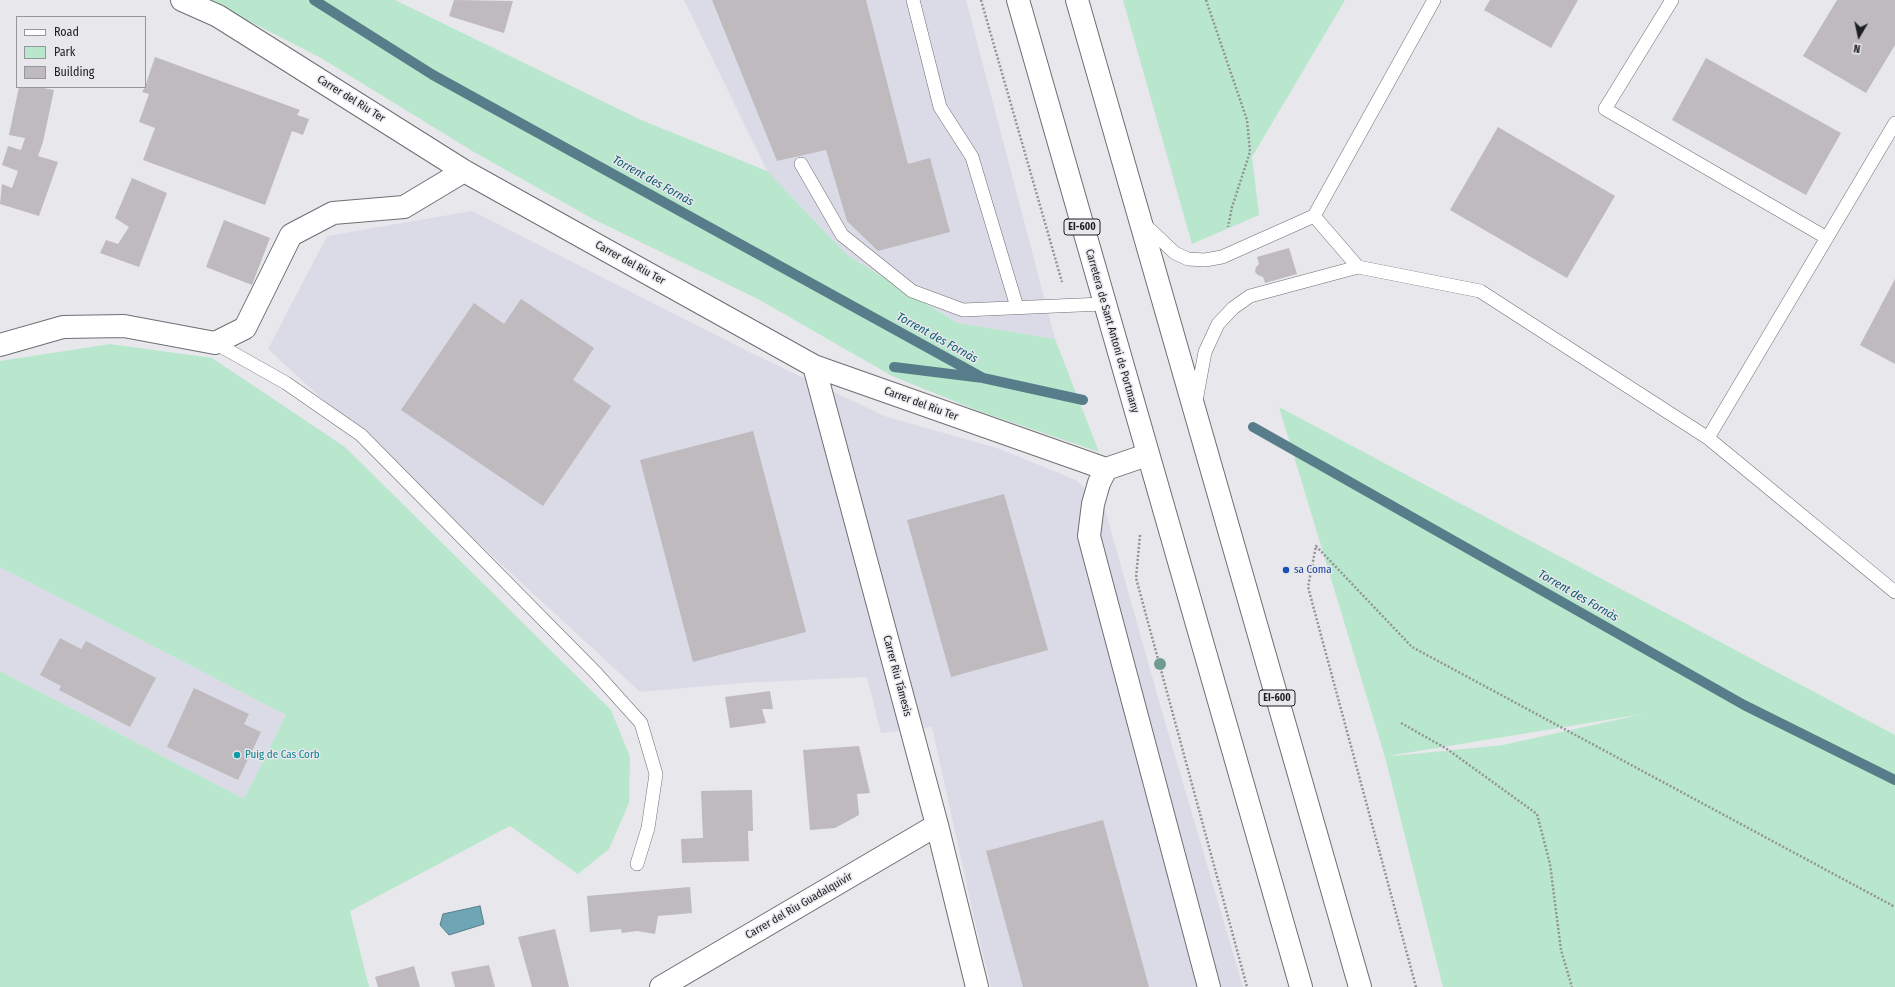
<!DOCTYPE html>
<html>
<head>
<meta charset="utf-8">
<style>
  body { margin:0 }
  #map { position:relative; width:1895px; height:987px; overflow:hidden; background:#e7e7ec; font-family:"Fira Sans Condensed",sans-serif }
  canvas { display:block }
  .legend { position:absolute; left:16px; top:16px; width:130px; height:72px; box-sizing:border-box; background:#e7e7ec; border:1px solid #96979a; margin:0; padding:5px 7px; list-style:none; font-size:12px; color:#1d1e1f }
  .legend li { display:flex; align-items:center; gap:8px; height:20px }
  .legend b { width:20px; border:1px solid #96979a }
  .north { position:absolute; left:1839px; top:16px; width:40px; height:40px; -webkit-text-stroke:3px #e7e7ec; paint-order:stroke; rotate:189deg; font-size:11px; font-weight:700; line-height:16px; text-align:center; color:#1d1e1f }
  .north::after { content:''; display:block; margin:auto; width:14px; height:18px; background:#1d1e1f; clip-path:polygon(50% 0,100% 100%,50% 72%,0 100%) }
</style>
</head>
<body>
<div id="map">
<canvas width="1895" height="987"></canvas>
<ul class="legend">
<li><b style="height:5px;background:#fff"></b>Road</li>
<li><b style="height:11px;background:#b9e7cd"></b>Park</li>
<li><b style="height:11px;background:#bebabe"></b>Building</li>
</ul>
<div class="north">N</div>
</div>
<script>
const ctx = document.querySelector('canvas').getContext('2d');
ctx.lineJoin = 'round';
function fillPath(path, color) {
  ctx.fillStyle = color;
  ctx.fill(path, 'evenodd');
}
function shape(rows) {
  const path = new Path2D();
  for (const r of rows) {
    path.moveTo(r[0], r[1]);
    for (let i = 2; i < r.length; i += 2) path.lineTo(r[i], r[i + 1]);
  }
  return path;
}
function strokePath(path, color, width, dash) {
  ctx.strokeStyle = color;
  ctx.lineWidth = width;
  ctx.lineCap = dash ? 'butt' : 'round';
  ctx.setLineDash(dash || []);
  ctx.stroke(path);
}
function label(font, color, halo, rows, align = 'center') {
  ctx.font = font + ' "Fira Sans Condensed",sans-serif';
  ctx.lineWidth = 3;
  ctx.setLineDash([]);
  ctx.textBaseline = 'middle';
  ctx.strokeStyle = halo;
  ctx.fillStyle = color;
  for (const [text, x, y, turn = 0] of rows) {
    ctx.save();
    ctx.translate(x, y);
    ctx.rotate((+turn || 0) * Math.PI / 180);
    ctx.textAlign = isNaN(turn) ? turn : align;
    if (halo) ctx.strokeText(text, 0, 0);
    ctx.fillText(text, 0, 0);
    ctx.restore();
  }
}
const built = shape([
  [684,0,966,0,1055,339,959,323,847,255,767,171],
  [472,211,753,354,887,417,997,448,1076,480,1104,506,1163,715,1243,987,991,987,974,918,932,727,881,733,867,677,741,683,640,692,268,349,327,236],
  [0,567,286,715,244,799,0,671]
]);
const green = shape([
  [208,0,395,0,641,120,767,171,847,255,958,323,1055,339,1099,452,979,411,892,376,758,299,593,219,474,152,321,58],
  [1123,0,1345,0,1252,157,1259,215,1192,244],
  [110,344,212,358,345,447,611,710,630,757,629,803,609,849,578,874,510,826,350,911,369,987,0,987,0,671,244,799,286,715,0,567,0,361],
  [1279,407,1895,735,1895,987,1443,987,1385,757],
  [1643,714,1503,745,1393,756,1394,755]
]);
const water = shape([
  [480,906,484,924,449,935,440,925,443,914,480,906]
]);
const stream = shape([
  [314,0,433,75,983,378],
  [894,367,983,378,1083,400],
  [1253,427,1744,705,1895,780]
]);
const building = shape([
  [454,0,513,1,504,33,449,16],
  [712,0,866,0,908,164,930,158,950,232,878,251,847,221,826,150,777,161],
  [1490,0,1578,0,1551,48,1484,10],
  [1837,0,1895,0,1895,45,1866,93,1803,56],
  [155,57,300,110,297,115,309,119,303,135,292,131,265,205,143,160,155,128,139,122,149,94,142,92,145,87],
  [1706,58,1841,133,1806,195,1672,120],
  [19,87,38,87,54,90,43,142,38,156,58,162,39,216,0,204,2,184,12,188,18,171,2,165,8,146,21,150,25,138,9,135],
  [1498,127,1615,196,1567,278,1450,210],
  [132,178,167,193,139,267,100,253,106,240,118,244,129,227,115,218],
  [224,220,270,238,252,285,206,267],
  [1289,248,1297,274,1265,283,1263,277,1258,275,1255,272,1256,267,1259,264,1257,257],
  [1895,279,1895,364,1860,345],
  [521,299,594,348,573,380,611,406,543,506,401,410,474,303,504,324],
  [753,431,806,632,693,662,640,460],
  [1004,494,1048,650,951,677,907,520],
  [60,638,81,649,86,641,156,678,130,727,59,690,61,686,40,675],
  [194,688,249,714,244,724,261,732,238,780,167,747],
  [770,691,773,709,762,709,766,723,730,728,725,697],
  [859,746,870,793,857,794,859,815,835,828,810,830,803,750],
  [752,790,753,831,748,831,749,861,682,863,681,839,703,838,701,791],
  [1103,820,1149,987,1023,987,986,851],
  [690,887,692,913,658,916,655,934,637,931,622,933,621,929,590,932,587,896],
  [555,929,569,987,532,987,518,937],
  [489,965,495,987,455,987,451,972],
  [414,966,420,987,378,987,375,977]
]);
const path = shape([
  [981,0,1062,282],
  [1206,0,1247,120,1250,152,1232,207,1228,227],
  [1140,535,1136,578,1247,987],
  [1401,723,1447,749,1537,814,1550,864,1561,950,1572,987],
  [1416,987,1308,587,1316,546,1412,647,1895,907]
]);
const service = shape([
  [913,0,940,107,972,157,1017,307],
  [1672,0,1605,109,1827,238],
  [801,164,842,235,912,291,963,310,1103,304],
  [1314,216,1358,267,1480,291,1708,438,1895,592],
  [1143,223,1175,253,1188,259,1205,260,1222,257,1314,216,1434,0],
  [215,343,286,383,361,435,596,673,641,723,656,774,648,828,637,864],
  [1196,401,1205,352,1218,324,1233,308,1250,296,1358,267],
  [1708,438,1895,123]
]);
const minor = shape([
  [182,0,218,16,464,171,814,366,1106,469],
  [0,345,63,327,124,326,215,343,245,328,291,235,333,213,404,207,464,171],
  [814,366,937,825,977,987],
  [1147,455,1106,469,1099,483,1093,504,1089,536,1209,987],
  [661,987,937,825]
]);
const primary = shape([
  [1018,0,1301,987],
  [1077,0,1360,987]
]);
const trees = [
  [1160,664]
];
const markers = [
  [1286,570,4,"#1a4fb4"],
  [237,755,4,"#0f9aa8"]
];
const shields = [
  [1082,227,36],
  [1277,698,36]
];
const shieldNames = [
  ["EI-600",1082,227],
  ["EI-600",1277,698]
];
const streetNames = [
  ["Carrer del Riu Ter",351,99,32],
  ["Carrer del Riu Ter",630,263,29],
  ["Carretera de Sant Antoni de Portmany",1112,331,74],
  ["Carrer del Riu Ter",921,404,20],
  ["Carrer Riu Támesis",897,676,75],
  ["Carrer del Riu Guadalquivir",799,906,-30]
];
const transitNames = [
  ["sa Coma",1294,570]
];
const cultureNames = [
  ["Puig de Cas Corb",245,755]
];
const waterNames = [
  ["Torrent des Fornàs",653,181,29],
  ["Torrent des Fornàs",937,338,29],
  ["Torrent des Fornàs",1578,596,30]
];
fillPath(built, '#dadbe7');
fillPath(green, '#b9e7cd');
fillPath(water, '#6ea6b6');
strokePath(water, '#567d89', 1);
strokePath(stream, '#567d89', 10);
fillPath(building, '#bebabe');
strokePath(service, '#6e6f73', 14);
strokePath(minor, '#6e6f73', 24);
strokePath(primary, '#6e6f73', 24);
strokePath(path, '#939396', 2.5, [2, 2]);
strokePath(service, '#fff', 13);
strokePath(minor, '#fff', 22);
strokePath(primary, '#fff', 22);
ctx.fillStyle = '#6f9d8d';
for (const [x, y] of trees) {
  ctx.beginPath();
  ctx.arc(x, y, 6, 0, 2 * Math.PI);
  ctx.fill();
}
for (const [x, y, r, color] of markers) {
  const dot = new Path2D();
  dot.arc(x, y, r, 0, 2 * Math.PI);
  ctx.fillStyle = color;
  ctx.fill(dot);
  strokePath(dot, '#e7e7ec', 1.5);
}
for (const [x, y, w] of shields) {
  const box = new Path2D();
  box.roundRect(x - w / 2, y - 8, w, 16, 3);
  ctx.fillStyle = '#e7e7ec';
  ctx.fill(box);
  strokePath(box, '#1d1e1f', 1);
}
label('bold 10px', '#1d1e1f', null, shieldNames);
label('11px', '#1d1e1f', '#e7e7ec', streetNames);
label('11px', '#164399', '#e7e7ec', transitNames, 'left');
label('11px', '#0d838f', '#e7e7ec', cultureNames, 'left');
label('italic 12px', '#0e5c6d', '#e7e7ec', waterNames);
</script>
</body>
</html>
